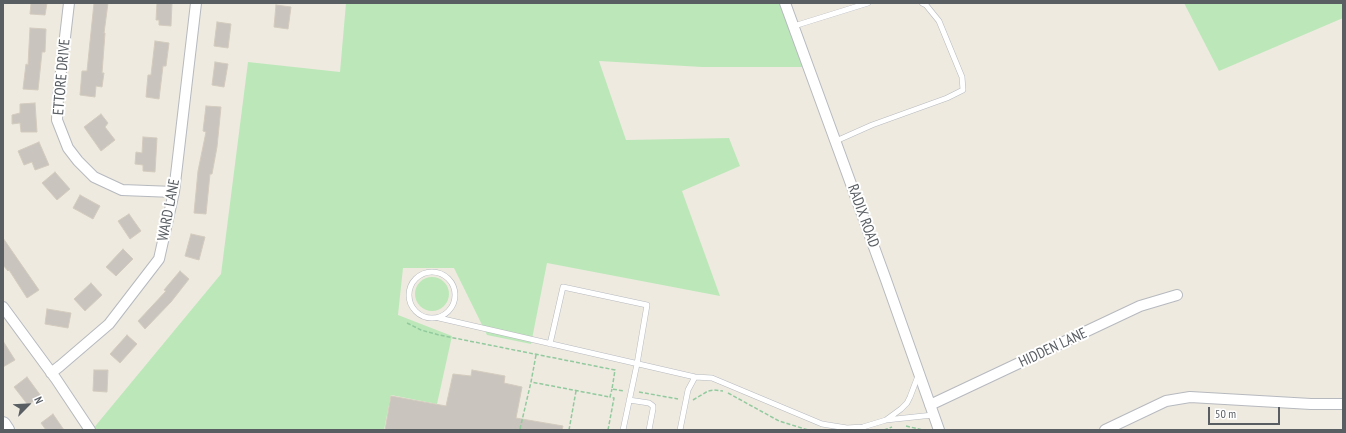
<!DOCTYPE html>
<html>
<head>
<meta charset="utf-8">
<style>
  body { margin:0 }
  #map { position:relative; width:1346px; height:433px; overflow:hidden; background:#eeeae0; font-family:"PT Sans Narrow",sans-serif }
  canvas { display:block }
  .frame { position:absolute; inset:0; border:4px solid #595e63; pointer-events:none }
  .north { position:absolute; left:8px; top:385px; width:40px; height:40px; -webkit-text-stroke:3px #fff; paint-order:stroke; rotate:66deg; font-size:11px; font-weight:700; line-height:16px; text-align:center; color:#595e63 }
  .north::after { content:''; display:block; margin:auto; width:14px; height:18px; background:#595e63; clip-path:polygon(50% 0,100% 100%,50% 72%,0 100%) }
  .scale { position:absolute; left:1208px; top:407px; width:72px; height:18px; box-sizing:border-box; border:2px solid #595e63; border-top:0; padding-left:5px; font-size:12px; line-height:14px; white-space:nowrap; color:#595e63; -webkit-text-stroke:3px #fff; paint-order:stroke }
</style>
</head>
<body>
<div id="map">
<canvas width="1346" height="433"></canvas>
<div class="frame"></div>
<div class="north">N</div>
<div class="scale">50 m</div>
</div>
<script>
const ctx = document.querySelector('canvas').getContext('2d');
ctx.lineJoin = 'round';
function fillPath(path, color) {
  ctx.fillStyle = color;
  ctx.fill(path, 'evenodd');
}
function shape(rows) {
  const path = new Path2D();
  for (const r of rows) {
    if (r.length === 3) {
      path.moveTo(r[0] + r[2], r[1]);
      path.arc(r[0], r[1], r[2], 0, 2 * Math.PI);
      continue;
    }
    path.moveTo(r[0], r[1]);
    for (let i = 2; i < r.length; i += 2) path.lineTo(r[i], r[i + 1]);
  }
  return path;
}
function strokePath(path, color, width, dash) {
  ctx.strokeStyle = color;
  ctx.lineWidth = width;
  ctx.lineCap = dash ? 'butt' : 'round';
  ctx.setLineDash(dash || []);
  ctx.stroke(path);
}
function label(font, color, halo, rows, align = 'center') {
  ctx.font = font + ' "PT Sans Narrow",sans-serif';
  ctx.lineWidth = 4;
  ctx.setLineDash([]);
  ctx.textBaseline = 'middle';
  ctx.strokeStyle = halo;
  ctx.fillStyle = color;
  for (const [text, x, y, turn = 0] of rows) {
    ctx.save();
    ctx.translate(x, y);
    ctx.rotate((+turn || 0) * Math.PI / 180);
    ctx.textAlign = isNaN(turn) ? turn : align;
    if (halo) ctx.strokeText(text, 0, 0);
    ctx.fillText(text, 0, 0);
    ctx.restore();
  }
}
const green = shape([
  [346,3,782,3,805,67,702,67,599,61,626,140,729,138,740,166,682,191,720,296,547,263,531,344,487,335,454,268,403,268,398,315,452,336,437,404,391,395,384,430,92,430,221,274,248,62,340,72],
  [1184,3,1343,3,1343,18,1219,71],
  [432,294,17]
]);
const building = shape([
  [31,3,47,3,45,15,30,14,31,3],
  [94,3,108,3,104,33,105,33,102,73,104,73,102,87,96,86,95,97,80,95,82,71,87,71,94,3],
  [157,3,172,3,171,26,159,25,159,20,156,20,157,3],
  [276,5,291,7,288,29,274,27,276,5],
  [217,22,231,24,228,48,214,46,217,22],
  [30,28,46,29,45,52,42,52,38,90,23,89,26,64,28,65,30,28],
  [155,41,169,43,166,66,163,66,159,99,146,97,148,75,151,75,155,41],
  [215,62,228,64,224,87,212,85,215,62],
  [35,103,37,132,21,132,20,123,12,124,12,115,20,113,20,104,35,103],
  [206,106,221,107,217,147,212,174,210,174,206,214,194,213,198,171,206,132,203,131,206,106],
  [101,114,108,123,105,127,115,140,101,151,84,127,101,114],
  [143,137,157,138,155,172,143,171,143,165,135,164,136,152,142,153,143,137],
  [39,142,49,165,35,170,32,162,24,165,18,151,39,142],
  [55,172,70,189,57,200,42,183,55,172],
  [80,195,100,206,93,219,73,208,80,195],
  [129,214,141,231,130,239,118,221,129,214],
  [191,234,205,237,199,260,185,256,191,234],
  [3,238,39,290,27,298,9,270,8,271,3,265,3,238],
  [123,249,133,259,116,276,106,267,123,249],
  [180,271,189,279,171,302,145,329,138,321,166,291,164,290,180,271],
  [91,283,102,295,85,311,74,299,91,283],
  [47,309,71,313,68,328,45,324,47,309],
  [127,335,137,344,120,363,110,354,127,335],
  [3,341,15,360,3,367,3,341],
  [94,370,108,370,107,392,93,391,94,370],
  [472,370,505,376,504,383,522,387,516,418,563,426,562,430,385,430,391,396,446,406,453,374,471,376,472,370],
  [27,377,41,396,28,405,14,387,27,377],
  [53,414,64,430,46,430,41,423,53,414]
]);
const path = shape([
  [407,323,421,330,439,335,615,370,612,389,624,391],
  [536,355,531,382,610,397],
  [639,392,678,399],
  [728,393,779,421,808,430],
  [693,400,708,391,714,390,723,391],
  [906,426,923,430],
  [520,429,531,382],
  [569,430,576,391],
  [608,430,614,398,610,397,612,389],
  [884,430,892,427]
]);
const service = shape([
  [794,26,868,3],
  [836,141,872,125,947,98,963,90,962,77,939,21,926,5,922,3],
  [432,295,23],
  [439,318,695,377,712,378,822,424,847,428,863,427,886,420,933,415],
  [550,344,563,287,647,305,637,364,623,430],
  [629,400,649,403,653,406,653,409,649,430],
  [886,420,901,409,907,403,910,397,918,376],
  [680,430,688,390,695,377]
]);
const minor = shape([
  [69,3,58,97,57,120,68,148,78,161,94,177,122,190,174,192],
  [785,3,886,280,939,430],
  [3,307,56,379,90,430],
  [51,373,60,366,109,324,159,259,174,192,196,3],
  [930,405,1140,306,1177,295],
  [1105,430,1166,401,1190,397,1311,404,1343,404]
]);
const secondary = shape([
  [3,424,7,430]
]);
const streetNames = [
  ["ETTORE DRIVE",62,77,-85],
  ["WARD LANE",169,210,-79],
  ["RADIX ROAD",863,216,70],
  ["HIDDEN LANE",1053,348,-25]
];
fillPath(green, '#bce8b9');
fillPath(building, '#c9c4bd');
strokePath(building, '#d3cbbe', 1);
strokePath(service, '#b6b9be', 6);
strokePath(minor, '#b6b9be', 12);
strokePath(secondary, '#b6bbc1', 16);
strokePath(path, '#92ca9e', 1.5, [4, 2]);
strokePath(service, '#fff', 5);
strokePath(minor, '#fff', 10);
strokePath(secondary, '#fff', 14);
label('15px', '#595e63', '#fff', streetNames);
</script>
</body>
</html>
